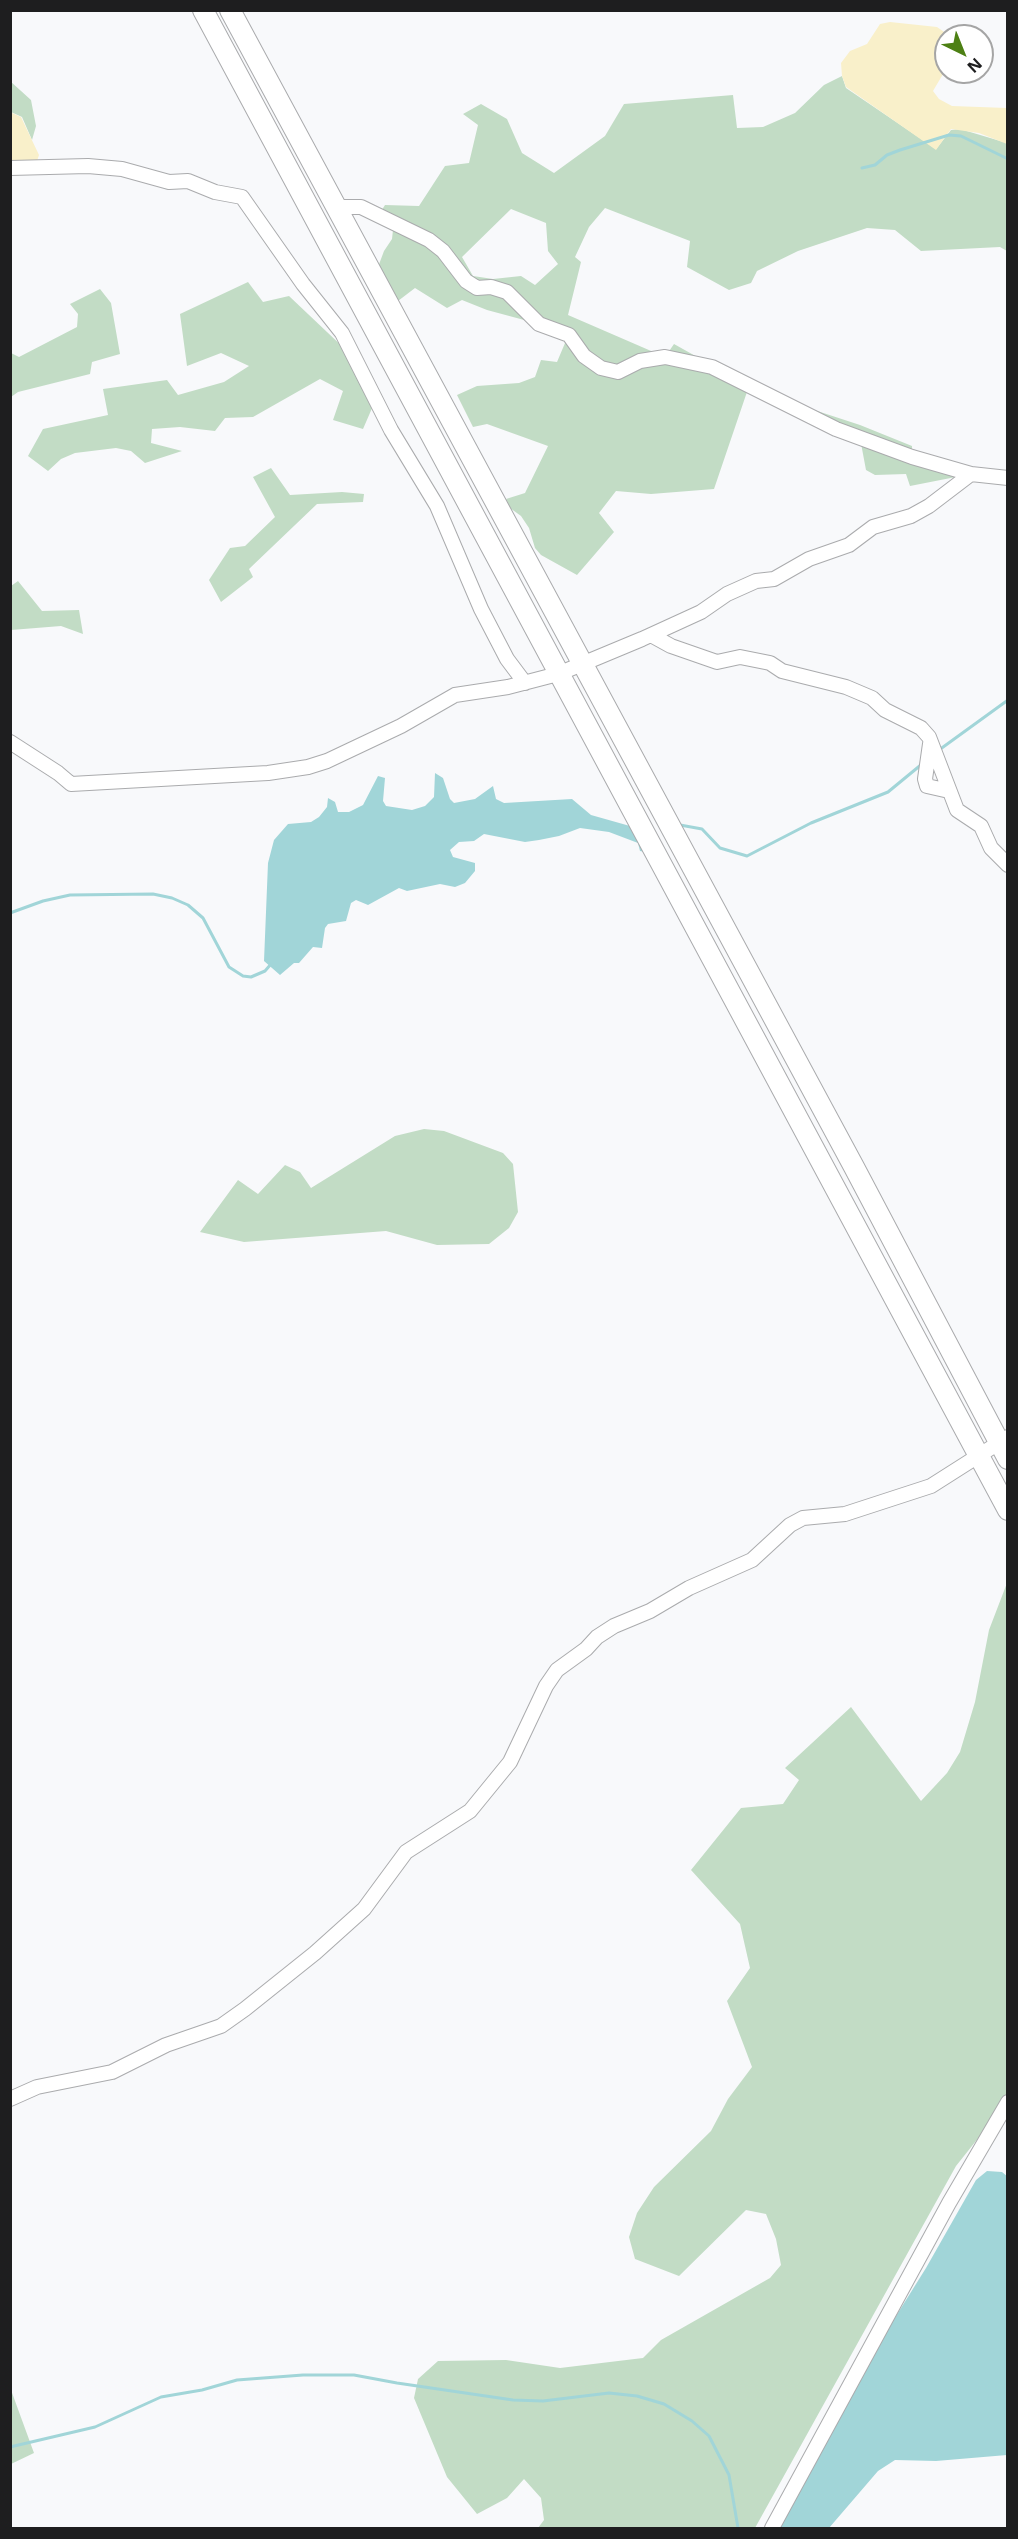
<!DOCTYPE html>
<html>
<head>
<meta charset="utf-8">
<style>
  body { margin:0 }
  #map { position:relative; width:1018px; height:2539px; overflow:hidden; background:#f8f9fb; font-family:"Open Sans",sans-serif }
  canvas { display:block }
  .frame { position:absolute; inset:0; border:12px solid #1e1e1f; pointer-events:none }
  .north { position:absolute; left:934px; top:24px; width:60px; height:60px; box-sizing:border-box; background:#fff; border:2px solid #a5a5a5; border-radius:50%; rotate:137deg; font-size:16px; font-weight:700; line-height:24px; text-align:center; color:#1e1e1f }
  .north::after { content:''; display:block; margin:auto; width:21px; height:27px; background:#4d8014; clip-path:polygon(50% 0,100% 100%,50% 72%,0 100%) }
</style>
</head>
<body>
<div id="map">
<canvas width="1018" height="2539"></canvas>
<div class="frame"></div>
<div class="north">N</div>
</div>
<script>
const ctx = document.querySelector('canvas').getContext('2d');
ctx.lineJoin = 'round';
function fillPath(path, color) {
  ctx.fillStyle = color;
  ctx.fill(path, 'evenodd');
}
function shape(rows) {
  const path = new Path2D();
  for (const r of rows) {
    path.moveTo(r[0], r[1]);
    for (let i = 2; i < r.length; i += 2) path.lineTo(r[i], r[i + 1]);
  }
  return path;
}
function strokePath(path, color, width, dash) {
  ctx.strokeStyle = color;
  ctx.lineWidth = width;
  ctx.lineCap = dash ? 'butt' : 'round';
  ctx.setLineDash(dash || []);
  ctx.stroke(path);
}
const green = shape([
  [842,76,846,88,936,149,951,130,960,129,1007,143,1007,141,1007,251,1000,247,921,251,895,230,867,228,798,251,757,271,751,283,729,290,687,267,690,241,605,208,589,227,575,257,581,262,568,315,665,357,674,344,749,386,714,489,651,494,616,491,599,513,614,532,577,575,541,555,535,548,529,528,521,516,510,508,506,499,525,493,548,446,487,424,473,427,457,395,477,386,519,383,535,377,541,360,557,362,568,336,539,324,487,310,462,300,447,308,415,288,398,301,378,267,384,251,392,239,394,221,375,221,385,205,419,206,445,166,469,163,478,125,463,114,481,104,507,119,522,153,554,173,605,136,624,104,733,95,737,128,763,127,795,113,824,85],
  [511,209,546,223,548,251,558,264,535,285,521,276,493,279,473,276,462,257],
  [10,81,31,100,36,126,32,140,22,117,11,112],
  [248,282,263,302,289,296,346,350,351,366,367,370,376,399,363,429,333,420,343,391,320,379,253,417,225,418,215,431,180,427,152,429,151,443,182,451,145,463,131,451,116,448,75,453,61,459,48,471,28,456,43,429,108,415,103,389,167,380,178,395,224,382,249,366,221,353,187,366,180,314],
  [100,289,111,303,120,354,92,362,90,374,18,392,11,397,11,353,19,357,77,327,78,314,70,304],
  [805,407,860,425,912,446,912,457,971,474,910,486,906,474,875,475,866,470,860,438],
  [271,468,290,495,342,492,364,494,363,502,317,504,249,569,253,577,221,602,209,580,230,548,245,546,275,517,253,477],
  [18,581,42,611,79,610,83,634,61,626,11,630,11,586],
  [424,1129,444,1131,503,1153,513,1164,518,1212,509,1228,489,1244,437,1245,386,1231,244,1242,200,1232,238,1180,258,1194,285,1165,300,1172,311,1188,395,1136],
  [1007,1583,1007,2102,956,2166,755,2528,538,2528,544,2520,541,2498,524,2479,507,2498,477,2514,447,2477,414,2398,418,2379,438,2361,506,2360,560,2368,643,2358,661,2340,770,2278,781,2265,776,2239,766,2214,746,2210,679,2276,635,2259,629,2237,637,2213,654,2187,711,2131,728,2099,752,2067,727,2001,750,1968,740,1924,691,1870,741,1808,783,1804,799,1780,785,1768,851,1707,921,1801,947,1773,960,1752,975,1702,989,1630],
  [11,2390,34,2453,11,2464,10,2390]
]);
const sand = shape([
  [890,22,937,27,950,36,946,36,946,69,933,91,939,99,952,106,1007,108,1007,144,979,133,951,129,936,150,846,87,842,76,841,63,850,51,867,44,880,24],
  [10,112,21,117,39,155,35,167,11,168]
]);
const water = shape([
  [435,773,443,778,450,799,454,803,475,799,493,786,496,799,504,803,572,799,591,815,637,828,650,853,640,851,638,843,609,832,580,828,559,836,539,840,525,842,484,834,474,841,459,842,450,850,453,857,475,863,475,871,465,883,455,887,440,884,407,891,399,888,368,905,356,900,351,903,346,921,328,924,325,928,322,948,313,947,299,963,294,963,280,975,264,961,268,863,274,840,288,824,311,822,319,817,327,807,328,798,335,802,338,812,349,812,363,805,378,776,385,778,383,801,386,806,412,810,425,806,434,797],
  [987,2171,1002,2172,1008,2177,1007,2455,936,2461,895,2460,878,2471,829,2528,780,2528,876,2348,926,2268,976,2180]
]);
const stream = shape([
  [862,168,875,165,887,155,900,150,949,135,961,136,1008,159],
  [939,750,1008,700],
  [680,825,702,829,720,848,747,856,811,823,888,792,922,764],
  [10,913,43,901,70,895,153,894,172,898,188,905,203,918,229,967,243,976,251,977,265,971,271,964],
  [10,2447,95,2427,161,2397,202,2390,237,2380,303,2375,354,2375,397,2383,513,2400,543,2401,609,2393,637,2396,664,2404,692,2421,709,2436,729,2475,738,2528]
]);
const minor = shape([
  [10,168,88,166,122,169,169,182,188,181,215,192,242,197,303,284,342,333,391,430,437,506,481,609,507,659,525,683],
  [336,207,361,207,429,240,443,251,466,281,477,288,491,287,507,292,539,324,569,335,584,356,601,368,618,372,640,361,665,357,712,367,836,429,912,457,971,474,1008,478],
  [651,635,671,646,717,662,740,657,770,663,782,671,846,687,872,698,885,710,921,728,929,737,957,810,981,826,991,848,1008,865],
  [10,742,58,773,71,784,268,773,308,767,327,761,401,726,455,695,508,687,558,674,642,639,701,612,727,594,756,581,774,579,809,559,849,545,873,527,911,516,929,506,971,474],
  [930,744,925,779,927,786,949,791],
  [10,2099,37,2087,112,2072,166,2045,221,2026,245,2009,315,1953,364,1909,406,1852,470,1811,510,1762,546,1686,557,1670,586,1649,597,1637,614,1626,650,1611,689,1588,752,1560,790,1525,803,1518,845,1514,931,1486,1008,1437],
  [772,2528,949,2203,1008,2102]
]);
const highway = shape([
  [203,10,1008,1510],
  [230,10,854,1167,1008,1459]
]);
fillPath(green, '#c2dcc5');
fillPath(sand, '#f9f0ca');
fillPath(water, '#a1d5d8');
strokePath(stream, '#a1d5d8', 3);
strokePath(minor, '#aaabad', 16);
strokePath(highway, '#aaabad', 22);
strokePath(minor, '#fff', 14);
strokePath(highway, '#fff', 20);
</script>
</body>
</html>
